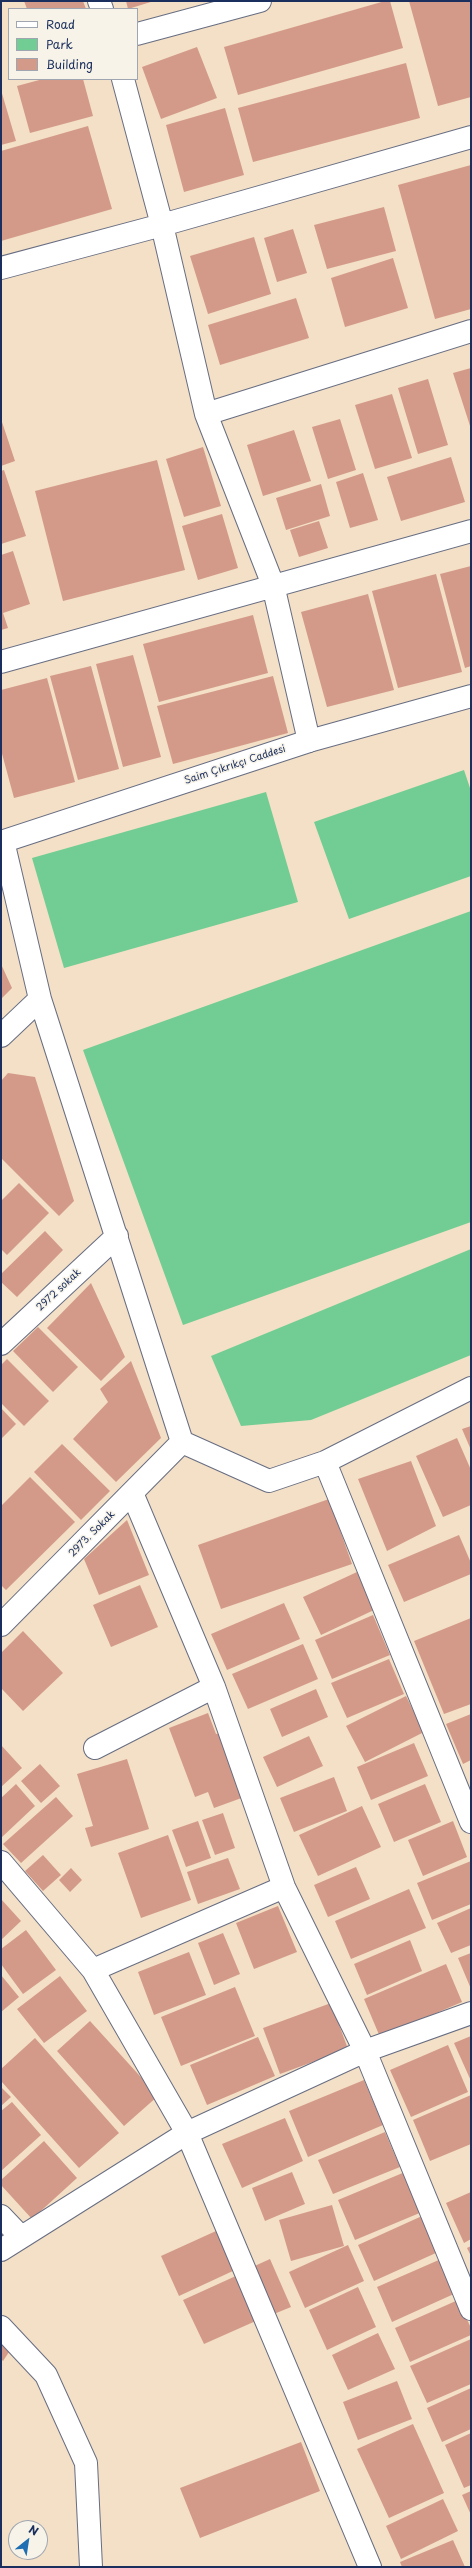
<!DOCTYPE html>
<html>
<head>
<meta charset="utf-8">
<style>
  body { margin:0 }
  #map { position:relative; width:472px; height:2568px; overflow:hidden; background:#f3e0c6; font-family:"Playpen Sans",sans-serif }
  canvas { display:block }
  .frame { position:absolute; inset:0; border:2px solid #1b2f5e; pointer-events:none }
  .legend { position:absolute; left:8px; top:8px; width:130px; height:72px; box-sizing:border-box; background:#f7f3e8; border:1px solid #9fa5b1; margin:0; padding:5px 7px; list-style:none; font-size:12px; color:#1b2f5e }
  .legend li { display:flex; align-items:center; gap:8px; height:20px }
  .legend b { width:20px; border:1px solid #9fa5b1 }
  .north { position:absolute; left:8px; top:2520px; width:40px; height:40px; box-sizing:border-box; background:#f7f3e8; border:1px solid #9fa5b1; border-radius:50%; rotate:30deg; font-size:11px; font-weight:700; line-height:16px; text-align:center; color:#1b2f5e }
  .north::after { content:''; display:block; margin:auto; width:14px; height:18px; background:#1f6fb2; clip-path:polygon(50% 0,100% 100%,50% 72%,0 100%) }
</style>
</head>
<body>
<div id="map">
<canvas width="472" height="2568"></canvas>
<div class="frame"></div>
<ul class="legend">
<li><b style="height:5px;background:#fff"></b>Road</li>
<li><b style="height:11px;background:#72cd94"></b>Park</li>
<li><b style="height:11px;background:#d49a89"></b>Building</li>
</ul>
<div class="north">N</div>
</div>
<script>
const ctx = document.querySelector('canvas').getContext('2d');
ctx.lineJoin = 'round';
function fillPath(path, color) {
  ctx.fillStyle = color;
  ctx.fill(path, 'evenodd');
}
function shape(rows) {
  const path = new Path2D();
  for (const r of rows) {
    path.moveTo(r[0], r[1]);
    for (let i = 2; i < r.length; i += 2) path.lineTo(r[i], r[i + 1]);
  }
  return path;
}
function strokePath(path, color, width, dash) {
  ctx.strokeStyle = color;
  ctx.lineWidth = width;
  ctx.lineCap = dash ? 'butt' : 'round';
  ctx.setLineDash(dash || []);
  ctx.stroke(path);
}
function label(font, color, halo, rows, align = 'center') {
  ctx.font = font + ' "Playpen Sans",sans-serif';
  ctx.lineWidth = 3;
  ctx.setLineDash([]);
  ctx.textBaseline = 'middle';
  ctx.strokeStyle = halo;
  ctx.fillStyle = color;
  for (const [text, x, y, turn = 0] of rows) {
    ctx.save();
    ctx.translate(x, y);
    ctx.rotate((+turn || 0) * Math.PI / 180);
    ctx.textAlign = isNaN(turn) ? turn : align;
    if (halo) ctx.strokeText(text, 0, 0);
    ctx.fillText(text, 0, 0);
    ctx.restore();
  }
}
const green = shape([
  [464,770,471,791,471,876,349,919,314,822],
  [266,792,298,902,64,968,32,858],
  [471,911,471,1222,183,1325,83,1050],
  [471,1249,471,1355,311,1420,241,1426,211,1356]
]);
const building = shape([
  [24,1,83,1,86,9,27,9],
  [126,1,154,1,128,9],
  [385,1,390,1,403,48,238,95,224,47],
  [409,1,471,1,471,97,438,106],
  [197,47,217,98,161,119,142,67],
  [406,63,420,118,253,162,238,108],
  [43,79,83,79,93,116,30,133,17,86],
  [1,90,16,141,1,145],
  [225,108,244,175,184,192,166,125],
  [88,126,112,209,1,241,1,151],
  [471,165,471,309,435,319,398,185],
  [384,207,396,251,327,269,314,225],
  [293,229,307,273,277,282,264,238],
  [254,237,271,294,208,314,190,256],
  [393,258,408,308,345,327,331,278],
  [296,298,309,338,220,365,208,325],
  [471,368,471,429,453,373],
  [428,379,448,445,418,454,398,388],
  [392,394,412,458,375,469,355,405],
  [1,419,15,461,1,466],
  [340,419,356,470,328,479,312,427],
  [294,430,311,481,263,496,247,445],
  [203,447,221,506,184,517,166,459],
  [451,457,465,502,401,521,387,477],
  [157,460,185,570,63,601,35,491],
  [4,470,26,536,1,544,1,471],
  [363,473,378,520,350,528,336,482],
  [321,484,330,516,286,530,276,498],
  [222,514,238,568,198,580,182,526],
  [319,521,328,548,299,557,290,530],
  [13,551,30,604,3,613,8,628,1,630,1,555],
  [471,566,471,666,465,668,440,574],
  [436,574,462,672,398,688,372,591],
  [368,594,394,690,327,707,301,612],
  [253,615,268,673,159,702,143,644],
  [133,655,161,757,123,767,96,664],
  [91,666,119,769,78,780,50,676],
  [273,676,288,733,173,764,157,706],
  [47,678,75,782,14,798,1,750,1,690],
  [1,964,12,988,1,999],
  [8,1073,35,1077,74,1201,59,1216,1,1158,1,1081],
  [19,1183,49,1213,7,1255,1,1249,1,1201],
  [45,1231,63,1250,17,1297,1,1282,1,1274],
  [91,1283,125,1357,101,1381,47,1328],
  [38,1327,78,1367,53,1392,13,1351],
  [7,1359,49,1401,24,1426,1,1403,1,1365],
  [131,1361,161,1438,116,1482,73,1439,108,1402,100,1389],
  [1,1408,16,1424,1,1439],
  [471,1426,471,1450,462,1429],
  [457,1438,471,1470,471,1505,443,1517,416,1456],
  [62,1444,110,1491,81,1520,34,1472],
  [411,1461,436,1526,387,1551,358,1479],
  [30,1477,75,1522,6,1590,1,1585,1,1506],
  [329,1499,352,1564,221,1609,198,1545],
  [127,1520,149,1575,99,1595,84,1559],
  [459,1535,471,1563,471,1574,404,1602,388,1565],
  [357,1572,374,1610,321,1635,303,1597],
  [140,1585,158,1627,111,1647,93,1605],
  [284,1603,300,1639,227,1670,211,1634],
  [373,1615,390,1655,332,1679,315,1640],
  [471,1618,471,1704,444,1714,414,1641],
  [23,1631,63,1673,23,1711,1,1688,1,1653],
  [303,1644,318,1679,248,1709,232,1674],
  [389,1659,404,1694,347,1718,331,1683],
  [316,1689,328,1717,282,1737,270,1709],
  [406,1696,424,1732,365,1762,346,1726],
  [208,1713,216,1734,222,1733,247,1796,214,1808,208,1792,195,1797,169,1728],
  [471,1714,471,1760,463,1764,446,1724],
  [309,1736,323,1766,277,1787,263,1757],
  [414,1743,428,1776,371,1800,357,1767],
  [1,1745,22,1768,1,1787],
  [127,1759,149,1829,91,1847,85,1828,93,1826,77,1774],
  [40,1764,60,1786,41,1803,21,1781],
  [334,1777,347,1811,294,1832,280,1798],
  [16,1784,35,1806,1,1838,1,1798],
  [425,1784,441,1822,394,1842,378,1804],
  [56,1797,73,1816,21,1863,3,1844],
  [362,1806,381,1847,318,1876,299,1835],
  [223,1813,235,1848,215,1855,202,1820],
  [198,1821,211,1858,186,1867,172,1830],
  [453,1821,467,1857,423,1876,408,1840],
  [168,1835,191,1900,141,1918,118,1853],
  [43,1855,61,1875,43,1891,25,1871],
  [228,1858,240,1889,198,1904,187,1872],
  [471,1861,471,1904,432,1920,417,1883],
  [356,1867,370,1899,328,1917,314,1885],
  [71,1868,82,1880,70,1892,59,1880],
  [409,1889,426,1928,351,1959,335,1921],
  [1,1899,21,1921,1,1940],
  [278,1906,297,1952,254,1969,236,1923],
  [471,1908,471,1945,451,1953,437,1923],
  [26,1930,56,1970,23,1994,1,1964,1,1949],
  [223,1933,240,1974,214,1985,198,1943],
  [410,1940,422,1971,367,1995,354,1964],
  [189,1952,206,1995,154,2015,138,1972],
  [471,1953,471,1989,458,1958],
  [446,1964,462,2002,380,2037,364,1999],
  [1,1975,19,1997,1,2012],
  [60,1976,87,2011,44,2043,17,2009],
  [235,1987,255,2036,181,2066,161,2017],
  [331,2003,348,2049,280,2074,263,2028],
  [90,2021,158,2096,124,2126,57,2051],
  [471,2036,471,2081,454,2043],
  [258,2037,275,2076,207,2105,190,2065],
  [35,2038,119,2133,79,2168,1,2081,1,2069],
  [448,2045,468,2092,411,2117,390,2070],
  [364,2080,383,2125,308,2157,289,2111],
  [1,2087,11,2097,1,2106],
  [471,2095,471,2144,430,2161,413,2120],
  [12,2102,41,2135,1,2171,1,2111],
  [285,2118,303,2161,242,2188,222,2144],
  [385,2132,400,2167,333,2194,318,2160],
  [44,2141,77,2178,32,2219,1,2185,1,2180],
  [292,2172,305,2204,265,2221,252,2188],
  [405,2172,422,2212,355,2240,338,2200],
  [471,2192,471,2239,464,2243,446,2203],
  [332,2205,344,2246,291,2261,279,2220],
  [422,2216,438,2252,374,2281,358,2245],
  [216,2231,235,2270,179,2296,161,2256],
  [348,2245,364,2281,305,2308,289,2272],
  [471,2246,471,2256,467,2248],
  [270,2259,291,2307,269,2316,248,2269],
  [441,2259,456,2293,392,2322,377,2287],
  [238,2275,258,2320,204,2344,183,2300],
  [358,2287,376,2327,327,2350,309,2310],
  [458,2300,471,2328,471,2335,410,2362,395,2328],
  [378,2333,395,2369,348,2390,332,2355],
  [1,2339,13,2346,3,2361,1,2359],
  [471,2339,471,2384,427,2403,410,2366],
  [397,2381,412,2419,358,2440,343,2402],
  [471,2388,471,2429,442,2442,427,2408],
  [413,2424,444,2493,389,2518,357,2449],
  [471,2433,471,2485,464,2488,445,2445],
  [301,2442,320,2491,200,2538,180,2488],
  [471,2491,471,2515,462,2495],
  [443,2499,458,2531,401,2559,386,2526],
  [453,2540,465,2567,402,2567,400,2562]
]);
const street = shape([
  [99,1,102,9],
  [137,34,260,1],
  [123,79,162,225,206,414,273,585,309,741],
  [1,268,162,225,471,137],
  [206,414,471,331],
  [1,662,471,531],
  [3,841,40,999,182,1442,269,1481,325,1462,471,1388],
  [1,1036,40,999],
  [1,1344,117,1236],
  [325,1462,471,1822],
  [132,1493,214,1687,284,1887,365,2051,471,2309],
  [1,1625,182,1442],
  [95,1748,214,1687],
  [1,1862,93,1970,187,2133,370,2567],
  [93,1970,284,1887],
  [1,2216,21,2237],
  [1,2250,187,2133,365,2051,471,2013],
  [1,2327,46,2375,86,2463,91,2567]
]);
const secondary = shape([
  [1,842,309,741,471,696]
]);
const streetNames = [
  ["Saim Çıkrıkçı Caddesi",235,765,-18],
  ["2972 sokak",59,1290,-43],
  ["2973. Sokak",92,1534,-45]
];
fillPath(green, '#72cd94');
fillPath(building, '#d49a89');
strokePath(street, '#676d82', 24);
strokePath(secondary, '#676d82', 24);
strokePath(street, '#fff', 22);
strokePath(secondary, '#fff', 22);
label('10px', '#1b2f5e', '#f7f3e8', streetNames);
</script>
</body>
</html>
